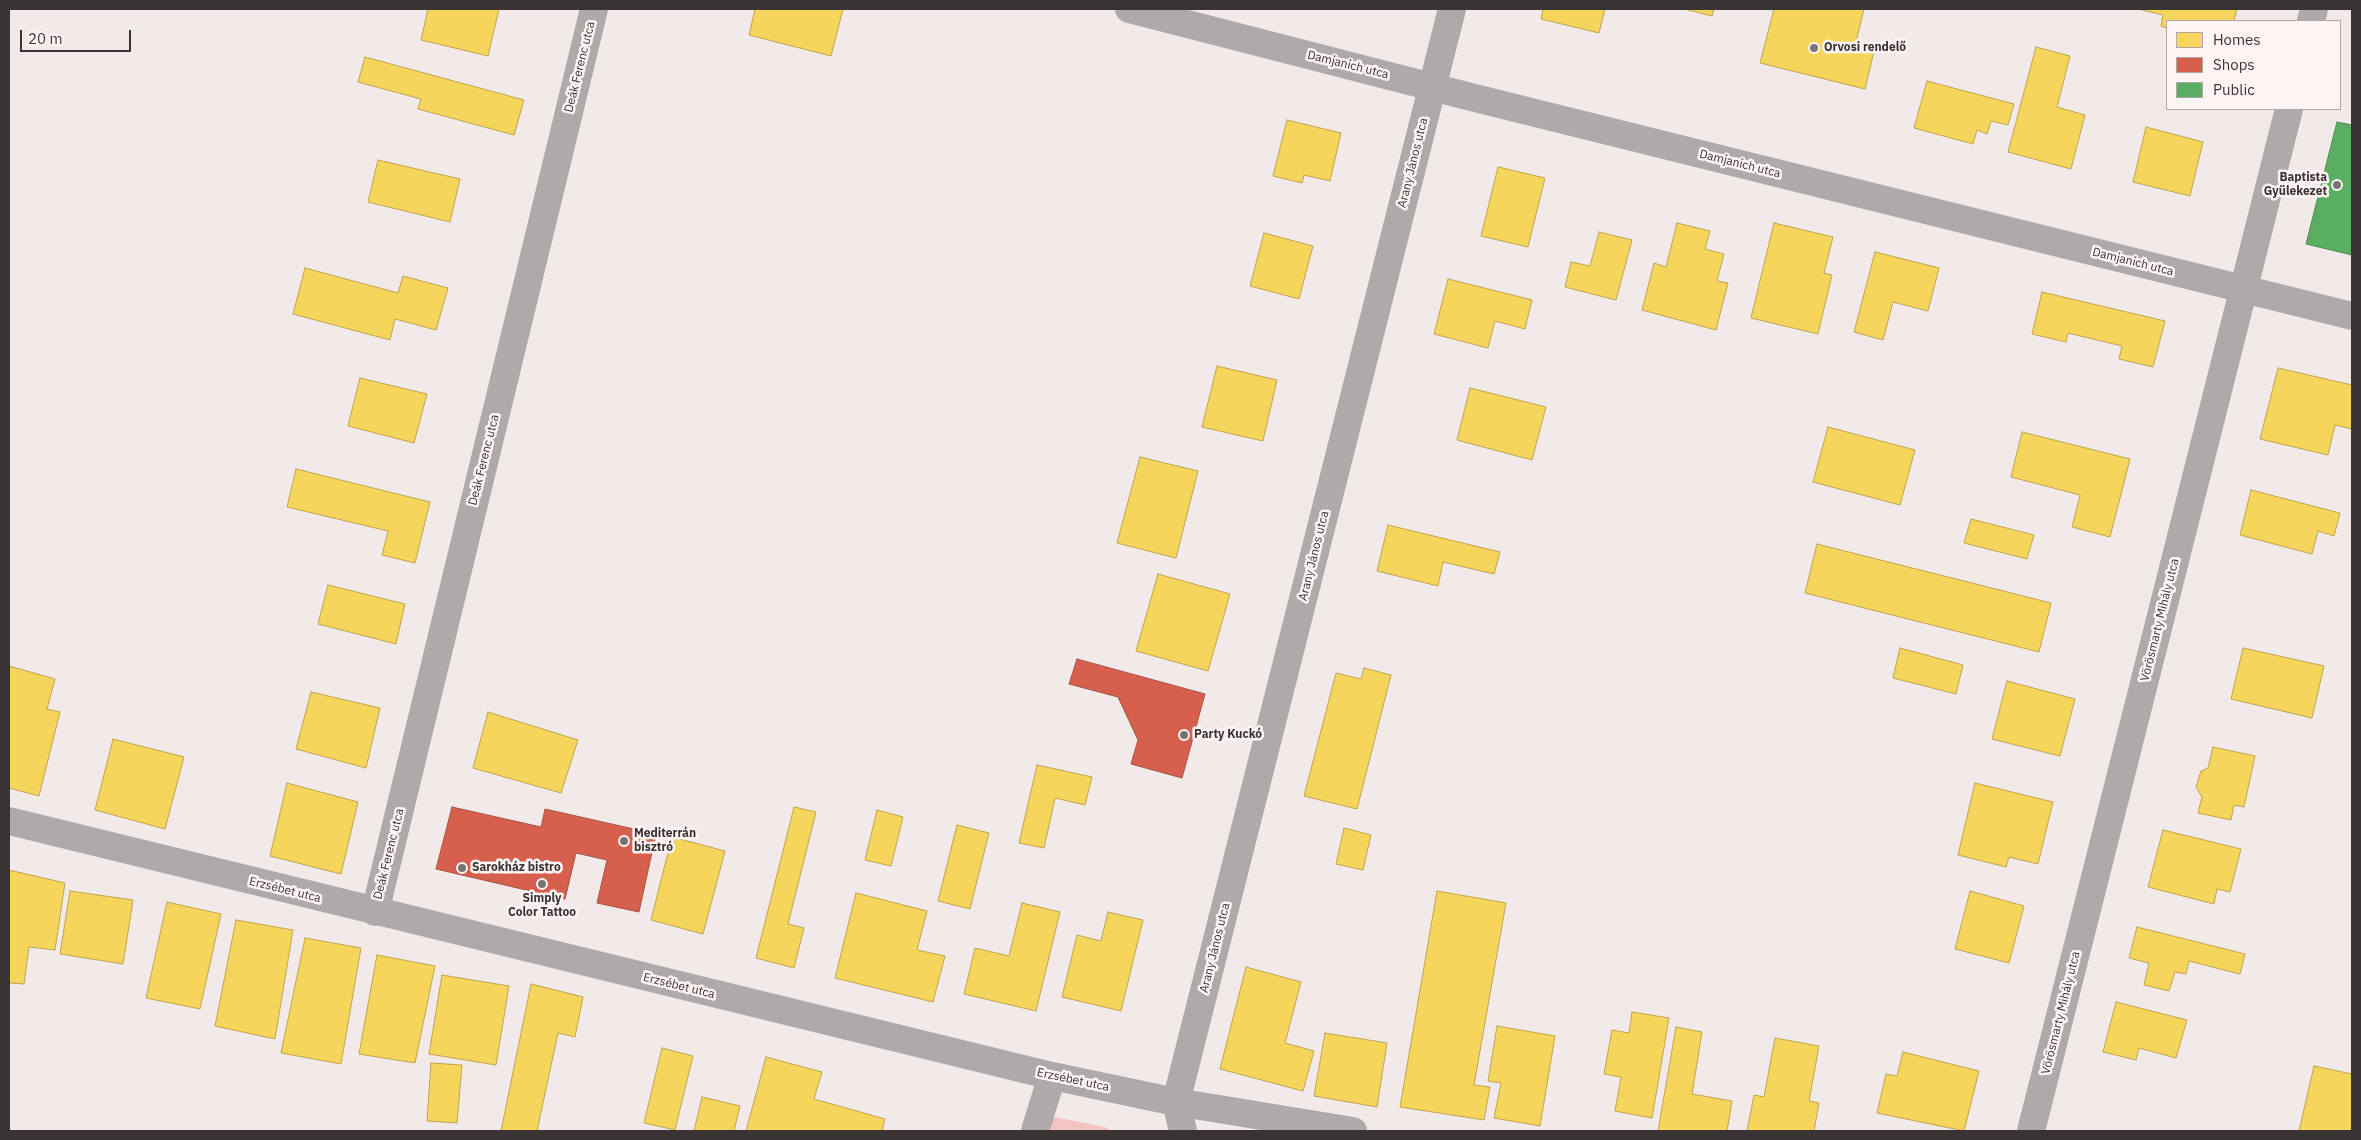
<!DOCTYPE html>
<html>
<head>
<meta charset="utf-8">
<style>
  body { margin:0 }
  #map { position:relative; width:2361px; height:1140px; overflow:hidden; background:#f2e9e9; font-family:"IBM Plex Sans",sans-serif }
  canvas { display:block }
  .frame { position:absolute; inset:0; border:10px solid #3a3333; pointer-events:none }
  .legend { position:absolute; left:2166px; top:20px; width:175px; height:90px; box-sizing:border-box; background:#fff4f4; border:1px solid #b0a7a7; margin:0; padding:6px 9px; list-style:none; font-size:15px; color:#3a3333 }
  .legend li { display:flex; align-items:center; gap:10px; height:25px }
  .legend b { width:25px; border:1px solid #b0a7a7 }
  .scale { position:absolute; left:20px; top:30px; width:111px; height:22px; box-sizing:border-box; border:2px solid #3a3333; border-top:0; padding-left:6px; font-size:15px; line-height:18px; white-space:nowrap; color:#3a3333; -webkit-text-stroke:4px #fff4f4; paint-order:stroke }
</style>
</head>
<body>
<div id="map">
<canvas width="2361" height="1140"></canvas>
<div class="frame"></div>
<ul class="legend">
<li><b style="height:14px;background:#f6d55c"></b>Homes</li>
<li><b style="height:14px;background:#d6604d"></b>Shops</li>
<li><b style="height:14px;background:#5aae61"></b>Public</li>
</ul>
<div class="scale">20 m</div>
</div>
<script>
const ctx = document.querySelector('canvas').getContext('2d');
ctx.lineJoin = 'round';
function fillPath(path, color) {
  ctx.fillStyle = color;
  ctx.fill(path, 'evenodd');
}
function shape(rows) {
  const path = new Path2D();
  for (const r of rows) {
    path.moveTo(r[0], r[1]);
    for (let i = 2; i < r.length; i += 2) path.lineTo(r[i], r[i + 1]);
  }
  return path;
}
function strokePath(path, color, width, dash) {
  ctx.strokeStyle = color;
  ctx.lineWidth = width;
  ctx.lineCap = dash ? 'butt' : 'round';
  ctx.setLineDash(dash || []);
  ctx.stroke(path);
}
function label(font, color, halo, rows, align = 'center') {
  ctx.font = font + ' "IBM Plex Sans",sans-serif';
  ctx.lineWidth = 5;
  ctx.setLineDash([]);
  ctx.textBaseline = 'middle';
  ctx.strokeStyle = halo;
  ctx.fillStyle = color;
  for (const [text, x, y, turn = 0] of rows) {
    ctx.save();
    ctx.translate(x, y);
    ctx.rotate((+turn || 0) * Math.PI / 180);
    ctx.textAlign = isNaN(turn) ? turn : align;
    if (halo) ctx.strokeText(text, 0, 0);
    ctx.fillText(text, 0, 0);
    ctx.restore();
  }
}
const green = shape([
  [1050,1116,1105,1127,1111,1131,1047,1131]
]);
const homes = shape([
  [428,9,499,9,488,56,421,40,428,9],
  [755,9,843,9,831,56,749,35,755,9],
  [1543,9,1605,9,1599,33,1541,19,1543,9],
  [1684,9,1714,9,1712,16,1684,9],
  [1774,9,1864,9,1855,46,1874,51,1865,89,1760,63,1774,9],
  [2138,9,2237,9,2234,21,2167,21,2167,28,2161,26,2163,15,2138,9],
  [2036,47,2070,56,2057,107,2085,115,2071,169,2008,152,2036,47],
  [365,57,524,100,514,135,418,109,421,99,358,82,365,57],
  [1927,81,2014,104,2008,125,1991,121,1987,134,1977,130,1973,144,1914,128,1927,81],
  [1287,120,1341,133,1330,181,1304,175,1302,183,1273,176,1287,120],
  [2146,127,2203,142,2190,196,2133,182,2146,127],
  [378,160,460,179,450,222,368,202,378,160],
  [1498,167,1545,178,1528,247,1481,236,1498,167],
  [1677,223,1710,231,1705,249,1724,254,1717,281,1728,283,1716,330,1642,310,1654,263,1666,267,1677,223],
  [1774,223,1833,237,1824,273,1832,275,1818,334,1751,318,1774,223],
  [1599,232,1632,240,1616,300,1565,287,1571,262,1590,266,1599,232],
  [1264,233,1313,246,1299,299,1250,286,1264,233],
  [1875,252,1939,268,1928,311,1893,302,1883,340,1854,332,1875,252],
  [305,268,398,293,403,276,448,288,436,330,395,319,390,340,293,314,305,268],
  [1448,279,1532,300,1525,329,1495,321,1488,348,1434,334,1448,279],
  [2042,292,2165,321,2153,367,2119,359,2122,346,2068,333,2066,342,2032,334,2042,292],
  [1217,366,1277,380,1263,441,1202,427,1217,366],
  [2278,368,2352,385,2352,429,2335,425,2328,455,2260,439,2278,368],
  [360,378,427,394,414,443,348,426,360,378],
  [1470,388,1546,407,1532,460,1457,440,1470,388],
  [1828,427,1915,450,1900,505,1813,482,1828,427],
  [2022,432,2130,459,2110,537,2072,527,2080,495,2011,477,2022,432],
  [1140,457,1198,471,1176,558,1117,543,1140,457],
  [296,469,430,502,415,563,382,555,388,531,287,507,296,469],
  [2251,490,2340,513,2334,536,2318,531,2312,554,2240,535,2251,490],
  [1971,519,2034,535,2027,559,1964,543,1971,519],
  [1388,525,1500,552,1494,574,1443,562,1438,586,1377,571,1388,525],
  [1817,544,2051,603,2039,652,1805,593,1817,544],
  [1158,574,1230,594,1208,671,1136,651,1158,574],
  [328,585,405,604,396,644,318,624,328,585],
  [1900,648,1963,665,1956,694,1893,678,1900,648],
  [2243,648,2324,666,2312,718,2231,699,2243,648],
  [9,666,55,679,47,709,60,712,39,796,9,788,9,666],
  [1364,668,1391,675,1357,809,1304,796,1336,673,1361,679,1364,668],
  [2007,681,2075,699,2060,756,1992,739,2007,681],
  [311,692,380,708,366,768,296,749,311,692],
  [488,712,578,740,561,793,473,768,488,712],
  [113,739,184,757,165,829,95,810,113,739],
  [2213,747,2255,756,2244,807,2234,805,2231,820,2198,813,2202,797,2196,787,2201,771,2208,768,2213,747],
  [1037,765,1092,777,1085,805,1055,798,1044,848,1019,843,1037,765],
  [287,783,358,802,341,874,270,856,287,783],
  [1975,783,2053,802,2038,864,2009,857,2006,867,1958,855,1975,783],
  [794,807,816,812,788,924,804,928,794,968,756,958,794,807],
  [877,810,903,817,891,866,865,860,877,810],
  [957,825,989,833,970,909,938,901,957,825],
  [1344,828,1371,835,1363,870,1336,864,1344,828],
  [2163,830,2241,849,2230,892,2217,889,2214,904,2148,887,2163,830],
  [672,837,725,851,703,934,651,920,672,837],
  [9,870,65,883,55,950,29,947,24,984,9,983,9,870],
  [70,891,133,900,123,964,60,954,70,891],
  [1437,891,1506,903,1474,1085,1490,1087,1484,1120,1400,1107,1437,891],
  [1970,891,2024,906,2009,963,1955,949,1970,891],
  [856,893,927,911,917,950,945,956,933,1002,835,978,856,893],
  [167,902,221,914,200,1009,146,998,167,902],
  [1022,903,1060,912,1036,1011,964,994,975,948,1009,956,1022,903],
  [1108,912,1143,920,1121,1011,1062,997,1077,935,1101,941,1108,912],
  [236,920,293,930,275,1039,215,1026,236,920],
  [2137,927,2245,954,2240,974,2189,961,2186,974,2175,972,2169,991,2144,985,2149,963,2129,958,2137,927],
  [305,938,361,948,341,1064,281,1053,305,938],
  [377,955,435,966,415,1063,359,1054,377,955],
  [1246,967,1301,982,1285,1043,1314,1051,1303,1091,1220,1069,1246,967],
  [442,975,509,986,496,1065,429,1054,442,975],
  [531,984,583,997,575,1037,558,1033,537,1131,501,1131,531,984],
  [2116,1002,2187,1020,2176,1058,2139,1048,2136,1060,2103,1052,2116,1002],
  [1632,1012,1669,1018,1652,1118,1615,1111,1621,1077,1604,1074,1612,1030,1629,1033,1632,1012],
  [1497,1026,1555,1036,1540,1126,1494,1118,1501,1083,1488,1081,1497,1026],
  [1676,1027,1702,1032,1692,1094,1732,1101,1727,1131,1658,1131,1676,1027],
  [1325,1033,1387,1043,1377,1107,1314,1096,1325,1033],
  [1775,1038,1819,1046,1809,1101,1819,1103,1814,1131,1747,1131,1754,1095,1764,1097,1775,1038],
  [662,1048,693,1056,675,1130,644,1123,662,1048],
  [1903,1052,1979,1071,1964,1131,1877,1113,1886,1074,1897,1076,1903,1052],
  [766,1057,822,1072,814,1099,885,1119,882,1131,746,1131,766,1057],
  [431,1063,462,1065,457,1123,427,1121,431,1063],
  [2314,1066,2352,1074,2352,1131,2299,1131,2314,1066],
  [702,1097,740,1106,734,1131,694,1131,702,1097]
]);
const shops = shape([
  [1077,659,1205,694,1182,778,1131,764,1138,740,1118,697,1069,684,1077,659],
  [452,807,541,827,545,809,656,834,639,912,597,903,607,860,576,853,565,899,436,869,452,807]
]);
const public = shape([
  [2337,122,2352,125,2352,255,2306,244,2337,122]
]);
const minor = shape([
  [1129,9,1471,97,2352,316],
  [2311,21,2314,9],
  [9,821,1052,1076,1176,1102,1353,1131],
  [375,912,594,9],
  [1035,1131,1052,1076],
  [1183,1131,1176,1102,1452,9],
  [2031,1131,2289,109]
]);
const markers = [
  [1814,48,5,"#7a7373"],
  [2337,185,5,"#7a7373"],
  [1184,735,5,"#7a7373"],
  [624,841,5,"#7a7373"],
  [462,868,5,"#7a7373"],
  [542,884,5,"#7a7373"]
];
const poiNames = [
  ["Orvosi rendelő",1824,48],
  ["Baptista",2327,178,"right"],
  ["Gyülekezet",2327,192,"right"],
  ["Party Kuckó",1194,735],
  ["Mediterrán",634,834],
  ["bisztró",634,848],
  ["Sarokház bistro",472,868],
  ["Simply",542,899,"center"],
  ["Color Tattoo",542,913,"center"]
];
const streetNames = [
  ["Damjanich utca",1348,65,14],
  ["Deák Ferenc utca",580,67,-76],
  ["Arany János utca",1413,163,-76],
  ["Damjanich utca",1740,164,14],
  ["Damjanich utca",2133,262,14],
  ["Deák Ferenc utca",484,460,-76],
  ["Arany János utca",1314,556,-76],
  ["Vörösmarty Mihály utca",2160,620,-76],
  ["Deák Ferenc utca",389,854,-76],
  ["Erzsébet utca",285,890,14],
  ["Arany János utca",1215,948,-76],
  ["Erzsébet utca",679,986,14],
  ["Vörösmarty Mihály utca",2061,1013,-76],
  ["Erzsébet utca",1073,1080,12]
];
fillPath(green, '#f4c3c3');
fillPath(homes, '#f6d55c');
strokePath(homes, '#bea450', 1);
fillPath(shops, '#d6604d');
strokePath(shops, '#a75245', 1);
fillPath(public, '#5aae61');
strokePath(public, '#508953', 1);
strokePath(minor, '#aeaaaa', 28);
for (const [x, y, r, color] of markers) {
  const dot = new Path2D();
  dot.arc(x, y, r, 0, 2 * Math.PI);
  ctx.fillStyle = color;
  ctx.fill(dot);
  strokePath(dot, '#fff4f4', 2);
}
label('bold 12px', '#3a3333', '#fff4f4', poiNames, 'left');
label('12px', '#3a3333', '#fff4f4', streetNames);
</script>
</body>
</html>
